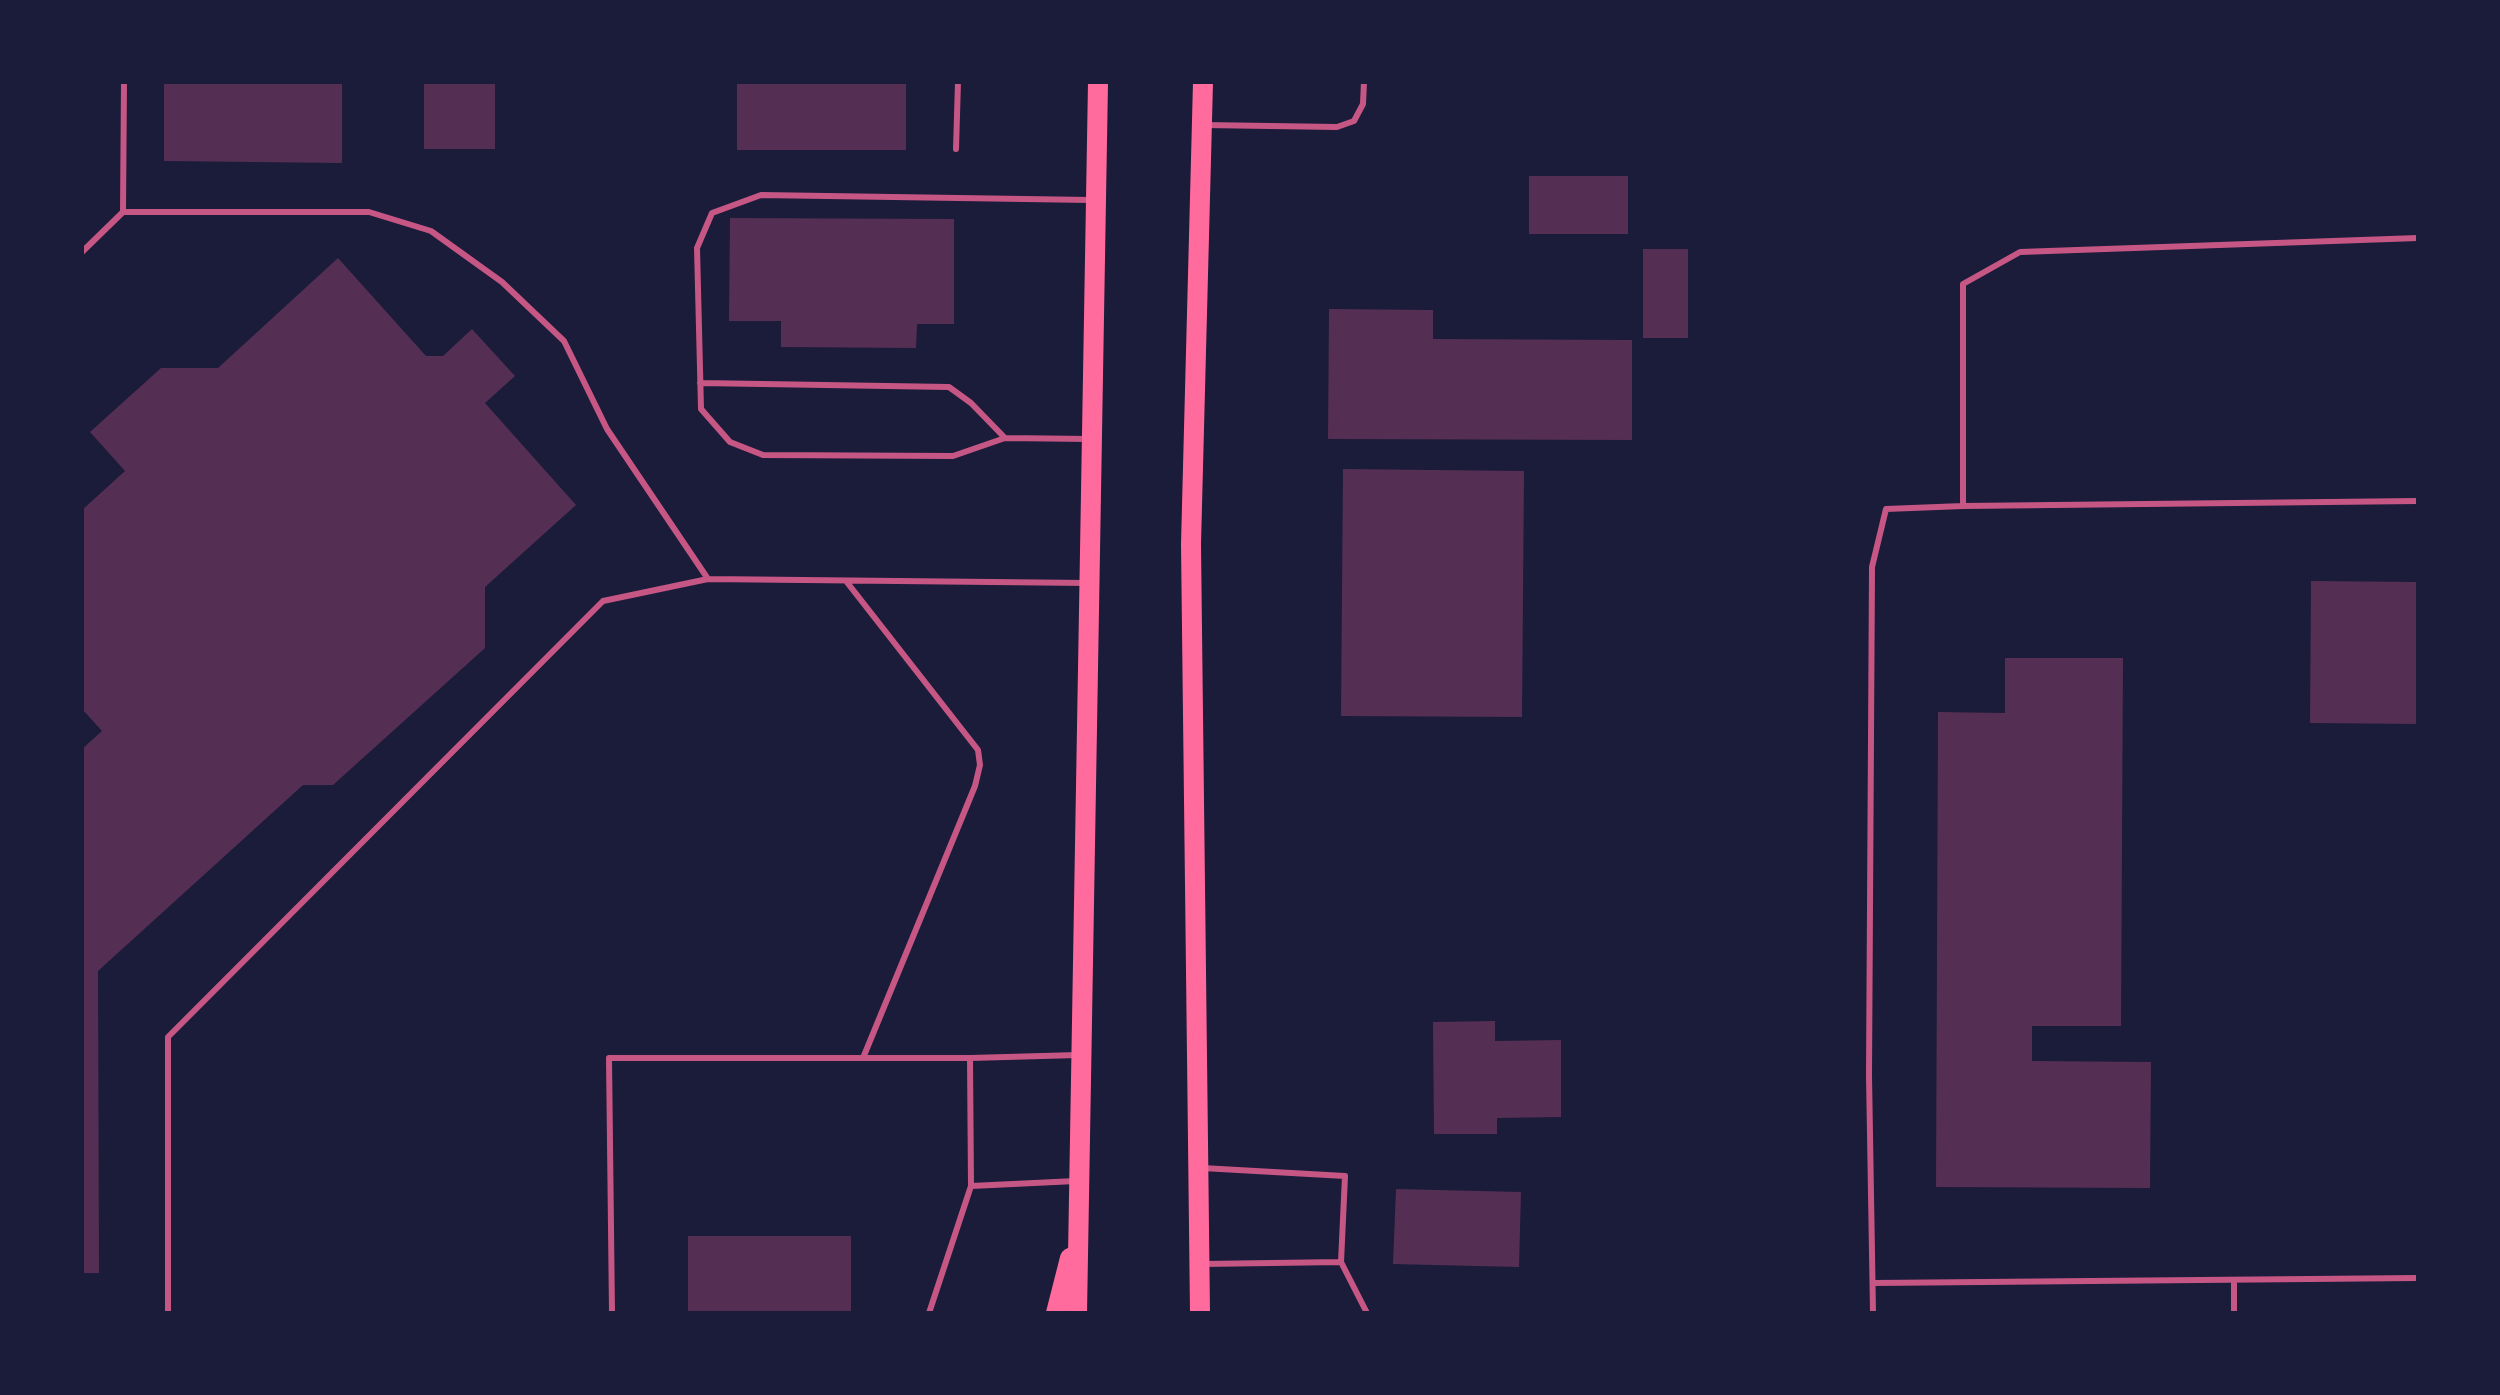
<!DOCTYPE html>
<html>
<head>
<meta charset="utf-8">
<style>
  body { margin:0 }
  #map { position:relative; width:2500px; height:1395px; overflow:hidden; background:#1b1b3a; font-family:"Exo 2",sans-serif }
  canvas { display:block }
  .frame { position:absolute; inset:0; border:84px solid #1b1b3a; pointer-events:none }
</style>
</head>
<body>
<div id="map">
<canvas width="2500" height="1395"></canvas>
<div class="frame"></div>
</div>
<script>
const ctx = document.querySelector('canvas').getContext('2d');
ctx.lineJoin = 'round';
function fillPath(path, color) {
  ctx.fillStyle = color;
  ctx.fill(path, 'evenodd');
}
function shape(rows) {
  const path = new Path2D();
  for (const r of rows) {
    path.moveTo(r[0], r[1]);
    for (let i = 2; i < r.length; i += 2) path.lineTo(r[i], r[i + 1]);
  }
  return path;
}
function strokePath(path, color, width, dash) {
  ctx.strokeStyle = color;
  ctx.lineWidth = width;
  ctx.lineCap = dash ? 'butt' : 'round';
  ctx.setLineDash(dash || []);
  ctx.stroke(path);
}
const building = shape([
  [164,82,342,82,342,163,164,161],
  [424,82,495,82,495,149,424,149],
  [737,82,906,82,906,150,737,150],
  [1529,176,1628,176,1628,234,1529,234],
  [730,218,954,219,954,324,917,324,916,348,781,347,781,321,729,321],
  [1643,249,1688,249,1688,338,1643,338],
  [338,258,426,356,443,356,472,329,515,376,485,403,576,505,485,587,485,648,333,785,303,785,98,971,99,1273,82,1273,82,749,102,731,82,709,82,510,125,471,90,432,161,368,218,368],
  [1329,309,1433,310,1433,339,1632,340,1632,440,1328,439],
  [1343,469,1524,471,1522,717,1341,716],
  [2311,581,2418,582,2418,724,2310,723],
  [2005,658,2123,658,2121,1026,2032,1026,2032,1061,2151,1062,2150,1188,1936,1187,1938,712,2005,713],
  [1495,1021,1495,1041,1561,1040,1561,1117,1497,1118,1497,1134,1434,1134,1433,1022],
  [1396,1189,1521,1192,1519,1267,1393,1264],
  [688,1236,851,1236,851,1313,688,1313]
]);
const service = shape([
  [124,82,123,212,369,212,431,231,502,282,564,341,607,429,708,579],
  [1204,125,1337,127,1354,121,1363,104,1364,82],
  [956,149,958,82],
  [82,252,123,212],
  [700,383,949,387,971,403,1005,438],
  [1089,439,1005,438,953,456,763,455,730,442,701,409,697,248,712,213,761,195,1090,200],
  [1963,506,1963,284,2020,252,2418,238],
  [846,581,978,750,980,765,975,786,863,1058],
  [1202,1168,1345,1176,1341,1262,1203,1264],
  [971,1186,1076,1181],
  [1341,1262,1367,1313],
  [2234,1280,2234,1313],
  [1873,1283,2418,1278],
  [168,1313,168,1037,603,601,708,579,1087,583],
  [612,1313,609,1058,970,1058,1078,1055],
  [929,1313,971,1186,970,1058],
  [1873,1313,1869,1075,1872,567,1886,509,1963,506,2418,501]
]);
const primary = shape([
  [1056,1313,1070,1258],
  [1077,1313,1098,82],
  [1200,1313,1191,544,1203,82]
]);
fillPath(building, '#542f53');
strokePath(service, '#c65784', 6);
strokePath(primary, '#ff6b9d', 20);
</script>
</body>
</html>
